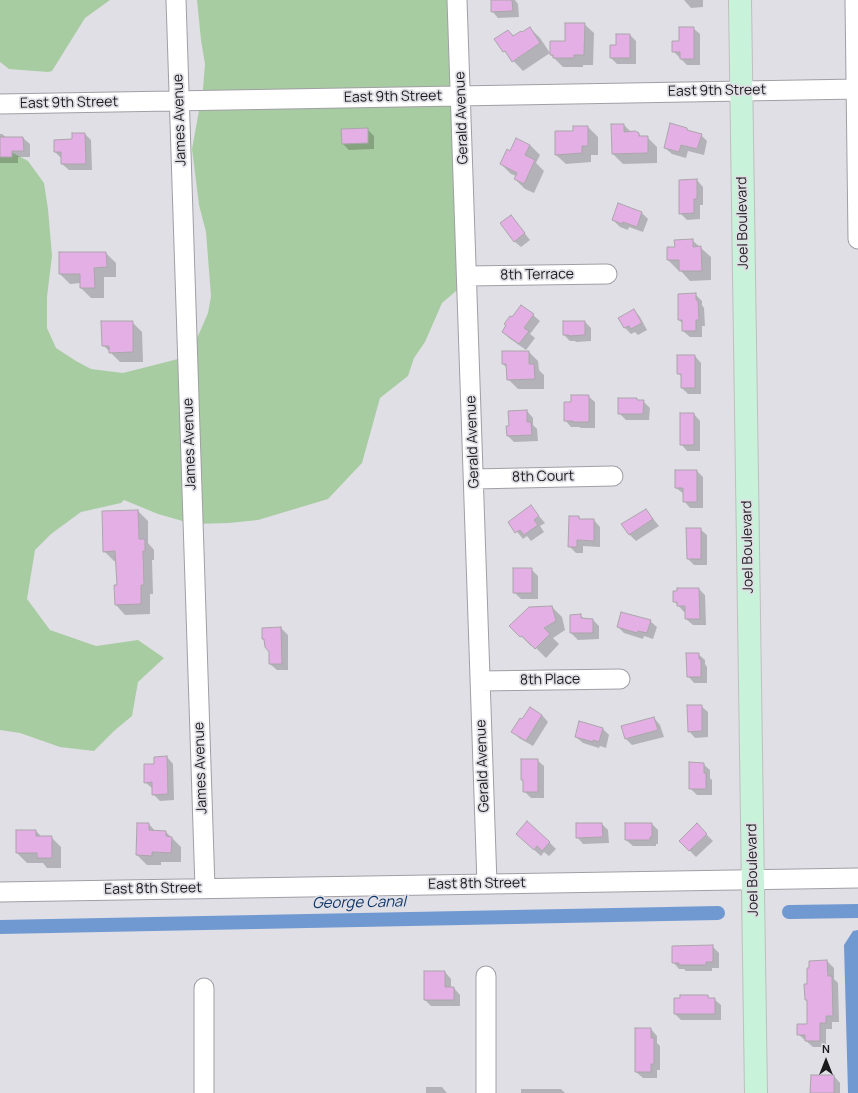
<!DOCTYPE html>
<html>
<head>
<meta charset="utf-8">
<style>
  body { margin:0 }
  #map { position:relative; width:858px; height:1093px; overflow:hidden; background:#e0dfe6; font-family:Manrope,sans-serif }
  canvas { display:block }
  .north { position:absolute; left:806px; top:1041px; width:40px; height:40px; -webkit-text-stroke:3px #e0dfe6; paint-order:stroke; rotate:0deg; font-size:11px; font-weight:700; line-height:16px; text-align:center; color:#1a1a1c }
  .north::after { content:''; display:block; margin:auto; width:14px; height:18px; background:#1a1a1c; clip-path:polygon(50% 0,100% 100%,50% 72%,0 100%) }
</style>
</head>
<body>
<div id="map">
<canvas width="858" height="1093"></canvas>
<div class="north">N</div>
</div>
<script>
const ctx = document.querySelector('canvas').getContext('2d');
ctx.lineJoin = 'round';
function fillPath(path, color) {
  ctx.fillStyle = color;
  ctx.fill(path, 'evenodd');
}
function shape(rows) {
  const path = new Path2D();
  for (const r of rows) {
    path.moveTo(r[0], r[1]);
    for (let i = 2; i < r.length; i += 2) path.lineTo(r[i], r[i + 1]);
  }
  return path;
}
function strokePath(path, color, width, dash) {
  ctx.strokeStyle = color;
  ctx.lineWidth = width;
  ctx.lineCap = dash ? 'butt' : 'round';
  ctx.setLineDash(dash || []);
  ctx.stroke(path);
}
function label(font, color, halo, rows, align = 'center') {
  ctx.font = font + ' Manrope,sans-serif';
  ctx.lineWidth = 3.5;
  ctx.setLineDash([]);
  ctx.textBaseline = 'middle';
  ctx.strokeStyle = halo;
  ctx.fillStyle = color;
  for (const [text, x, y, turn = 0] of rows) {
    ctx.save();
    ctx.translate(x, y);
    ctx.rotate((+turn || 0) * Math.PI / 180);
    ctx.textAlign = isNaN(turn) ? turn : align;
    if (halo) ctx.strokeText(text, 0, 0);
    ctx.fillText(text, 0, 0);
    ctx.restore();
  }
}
const green = shape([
  [0,0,110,0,85,18,52,71,48,72,9,69,0,62],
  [197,0,459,0,469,280,442,303,425,342,414,358,408,376,380,398,362,463,328,499,258,520,229,523,193,524,158,514,124,500,121,503,81,512,51,534,35,550,27,599,50,630,96,646,138,640,164,658,138,682,132,716,114,731,94,751,60,747,20,733,0,730,0,146,28,161,44,183,48,209,52,256,47,297,47,328,56,348,76,361,91,369,123,373,182,358,195,343,208,313,211,296,206,232,199,205,192,149,203,89,205,64,201,40]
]);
const water = shape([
  [858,930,858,1093,848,1093,844,945,853,931]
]);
const shadow = shape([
  [492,0,515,0,518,4,519,17,498,18,492,11],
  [684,0,703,0,703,7,691,8],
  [584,24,594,33,593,65,583,65,583,67,563,67,551,55],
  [530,28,540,38,550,53,523,71,504,51,508,31,514,36,522,34],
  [693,28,700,34,700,65,687,65,673,51],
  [630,35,636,41,636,64,617,64,611,58,617,46],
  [624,125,632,133,639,134,642,137,647,137,657,147,657,163,623,164,613,154],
  [588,127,598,137,598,155,591,155,591,162,566,164,556,155,574,132],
  [367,129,374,136,374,149,349,150,343,144],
  [687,129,690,132,701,135,707,141,704,155,688,151,686,158,672,154,665,148],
  [0,134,2,134,7,138,23,138,30,144,30,157,18,157,18,163,0,163],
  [85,134,91,140,92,170,69,170,62,164,61,158,55,152],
  [517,139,530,145,540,155,536,163,544,171,534,193,525,189,515,179,516,176,511,174,501,164,511,152],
  [697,180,703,187,703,205,700,205,700,219,687,220,680,213],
  [642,213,648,219,643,232,629,227,628,230,620,227,613,220],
  [511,216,530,240,521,247,514,241],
  [692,240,711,257,711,280,690,281,680,270,678,270,668,260,676,248],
  [106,253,116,263,116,277,104,277,104,298,91,298,81,288,81,283,70,284,60,274],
  [695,294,702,301,702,305,704,308,705,326,702,326,702,337,690,337,683,331,683,324,679,320],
  [634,310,640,317,647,330,638,335,635,332,631,334,625,328,620,318],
  [533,315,540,321,530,334,535,338,526,350,509,338,503,332,512,318],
  [132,322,142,332,143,362,120,362,103,345],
  [585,322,591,328,591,341,576,342,575,341,570,341,564,335],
  [529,352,538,361,539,370,544,375,544,389,518,389,508,379,507,368,503,364],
  [695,356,701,363,701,394,688,394,682,388,682,377,678,373],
  [588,396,595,402,595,428,581,428,579,427,571,427,565,420,572,403],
  [638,401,643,401,650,408,649,420,626,420,619,413],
  [527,411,533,418,533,425,537,429,538,441,514,442,508,436,510,427],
  [694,414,700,421,700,451,687,451,681,444],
  [697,471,703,477,703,508,690,508,684,501,684,494,676,488],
  [531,507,545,523,540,526,544,532,531,541,527,536,523,539,509,522],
  [646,510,659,526,636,541,630,535,623,525],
  [138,511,148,521,148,543,154,550,154,560,152,560,153,594,150,594,150,614,125,615,116,605,118,586,117,561,114,561,104,551],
  [579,517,581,520,594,520,600,527,600,547,583,546,583,553,576,553,569,546],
  [700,529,707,535,707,565,694,565,688,559],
  [531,569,538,576,538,599,521,599,514,592],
  [699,589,705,595,706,625,693,625,686,619,686,612,684,612,674,601],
  [552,607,562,617,565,630,553,638,559,644,546,658,533,645,531,646,511,626],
  [580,615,584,619,593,620,599,626,599,639,578,640,571,633,571,616],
  [650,621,657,627,653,639,644,636,643,639,624,633,618,627],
  [281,628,288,635,288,670,277,670,270,664,270,652,263,639,263,629],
  [698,654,705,660,705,664,707,667,707,683,694,683,688,676],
  [701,706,708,712,708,737,695,738,689,731],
  [542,715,548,722,533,746,519,738,513,731,523,720],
  [654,718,660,725,664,737,632,745,626,739],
  [580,722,603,729,609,735,606,748,600,746,599,748,583,743,576,737],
  [167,757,173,764,174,800,160,801,153,794,153,789,145,782,155,765],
  [537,760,544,766,544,798,531,798,524,791,524,782,522,780],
  [703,764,710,770,710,778,712,780,712,795,697,795,690,788],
  [149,824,156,832,166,832,181,847,181,862,161,862,161,865,147,865,137,855],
  [602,824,608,830,609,843,583,844,577,837],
  [652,824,658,830,658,844,656,844,656,846,633,846,626,840],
  [697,825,713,841,696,857,680,841],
  [36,831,42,837,51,837,61,847,61,868,47,868,43,863,27,863,17,853],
  [523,840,549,842,556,849,549,856,544,852,541,856],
  [712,946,719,953,719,968,712,968,712,971,686,971,684,969,679,969,673,962],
  [827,961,834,968,834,979,838,983,839,1022,832,1022,832,1029,826,1029,826,1047,813,1047,798,1034,808,1025,808,1002,806,999,810,969,810,962],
  [445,972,451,979,451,988,454,988,460,995,460,1006,431,1006,425,1000],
  [708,996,710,999,714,999,721,1005,721,1020,681,1020,675,1014,675,999],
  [651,1029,657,1036,657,1043,660,1046,660,1070,657,1070,657,1078,643,1078,636,1072],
  [834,1076,840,1083,840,1093,810,1093,810,1084],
  [426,1087,442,1087,447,1093,426,1093],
  [521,1089,561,1089,565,1093,521,1093]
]);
const canal = shape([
  [789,912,858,911],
  [0,927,718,913]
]);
const building = shape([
  [491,0,512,0,513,11,491,12,491,0],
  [565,23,585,23,584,55,574,55,574,58,553,58,553,55,550,55,550,41,565,41,565,23],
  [530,27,540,43,512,62,505,51,503,52,494,39,508,30,513,36,521,31,522,32,530,27],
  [679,27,694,27,694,59,680,59,680,52,672,52,672,41,679,41,679,27],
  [616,34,630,34,630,58,610,58,610,45,616,45,616,34],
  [670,123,687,128,687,130,702,134,697,149,681,145,679,152,664,148,670,123],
  [611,124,624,124,624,132,635,131,639,133,639,136,648,136,648,153,612,154,611,124],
  [573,126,588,126,588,146,582,146,582,153,555,155,555,131,573,131,573,126],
  [368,128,368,143,342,144,341,129,368,128],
  [72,133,85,133,86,164,61,164,61,152,54,152,54,140,72,139,72,133],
  [0,137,23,137,24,151,12,151,12,157,0,157,0,137],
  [516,138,530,145,525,155,535,160,524,184,514,179,517,173,500,164,507,149,510,151,516,138],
  [697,179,697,199,694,199,694,213,679,214,679,180,697,179],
  [618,203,642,212,637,227,623,222,622,224,612,220,618,203],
  [511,215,525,233,514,242,500,223,511,215],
  [693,239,693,247,701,246,702,271,679,271,679,260,667,260,667,247,675,247,674,240,693,239],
  [59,252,106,252,107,267,94,268,95,288,80,288,80,274,59,274,59,252],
  [696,293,696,300,698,300,699,320,696,320,696,331,682,331,682,320,678,320,678,294,696,293],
  [521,305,534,314,524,328,529,331,519,344,502,332,506,325,504,324,510,316,512,317,521,305],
  [634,309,642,323,631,329,629,326,624,328,618,318,634,309],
  [101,321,133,321,133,352,109,353,109,346,102,346,101,321],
  [563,321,585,321,585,335,569,336,569,335,563,335,563,321],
  [502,351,529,351,529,364,534,364,535,379,507,380,506,364,502,364,502,351],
  [677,355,695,355,695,388,681,388,681,374,677,374,677,355],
  [571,395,589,395,589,422,573,422,573,421,564,421,564,402,571,402,571,395],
  [618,398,637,398,637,400,644,400,643,414,618,414,618,398],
  [527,410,527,422,531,422,532,435,507,436,506,426,509,426,508,411,527,410],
  [680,413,694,413,694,445,680,445,680,413],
  [675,470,697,470,697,502,683,502,683,488,675,488,675,470],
  [531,505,539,516,534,520,538,525,524,535,520,530,515,533,508,522,531,505],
  [646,509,653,519,629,535,621,524,646,509],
  [138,510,139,539,145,539,145,551,143,551,144,585,141,585,141,604,115,605,114,585,117,585,115,551,103,552,102,511,138,510],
  [569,516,579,516,579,519,594,519,594,541,577,540,577,547,568,547,569,516],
  [686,528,701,528,701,559,687,559,686,528],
  [513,568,532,568,532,593,513,593,513,568],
  [677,588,699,588,700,619,685,619,685,606,677,606,677,602,673,602,673,591,677,591,677,588],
  [552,606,556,621,544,628,550,634,535,649,522,636,520,637,509,626,529,607,552,606],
  [621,612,651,620,647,633,638,631,637,633,617,627,621,612],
  [581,614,581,618,593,619,593,633,570,633,570,615,581,614],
  [281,627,282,664,269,664,269,652,265,647,264,639,262,639,262,628,281,627],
  [686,653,699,653,699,659,701,659,701,677,687,677,686,653],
  [687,705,702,705,702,731,688,732,687,705],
  [530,707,542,715,526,741,511,732,520,718,522,719,530,707],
  [654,717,658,730,625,739,621,726,654,717],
  [579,721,603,728,599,742,593,740,593,742,575,737,579,721],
  [167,756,168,794,152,795,152,782,144,783,144,764,154,764,154,757,167,756],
  [521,759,538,759,538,792,523,792,523,780,521,780,521,759],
  [689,762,704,763,704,773,706,773,706,789,689,789,689,762],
  [527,821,550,842,542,851,537,846,534,850,516,834,527,821],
  [137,823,149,823,149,830,166,831,166,836,172,837,171,853,152,852,152,856,136,855,137,823],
  [576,823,602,823,603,837,576,838,576,823],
  [625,823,652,823,652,837,650,837,650,840,625,840,625,823],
  [697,823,707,834,689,851,679,841,697,823],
  [16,830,36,830,36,836,52,836,52,858,37,858,37,853,16,853,16,830],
  [713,945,713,962,706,962,706,965,679,965,679,963,672,963,672,946,713,945],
  [827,960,828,976,832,976,833,1016,826,1016,826,1023,820,1023,820,1041,805,1041,805,1035,797,1035,797,1024,807,1024,807,1000,805,1000,804,984,807,984,807,968,809,968,809,961,827,960],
  [424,971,445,971,445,987,454,987,454,1000,424,1000,424,971],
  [680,995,708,995,708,998,715,998,715,1014,674,1014,674,998,680,998,680,995],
  [635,1028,651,1028,651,1038,654,1038,654,1064,651,1064,651,1072,635,1072,635,1028],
  [811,1075,834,1075,834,1093,810,1093,811,1075]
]);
const minor = shape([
  [176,0,205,888],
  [457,0,487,884],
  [855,0,858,239],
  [0,104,858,89],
  [467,276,607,274],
  [474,479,613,476],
  [481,681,620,679],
  [0,892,858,878],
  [486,976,486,1093],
  [204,1093,204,988]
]);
const major = shape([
  [740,0,756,1093]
]);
const streetNames = [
  ["East 9th Street",717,91,-1],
  ["East 9th Street",393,97,-1],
  ["East 9th Street",69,103,-1],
  ["Gerald Avenue",462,118,-92],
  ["James Avenue",180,120,-92],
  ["Joel Boulevard",743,223,-91],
  ["8th Terrace",537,275,-1],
  ["Gerald Avenue",473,442,-92],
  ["James Avenue",190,444,-92],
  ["8th Court",543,477,-1],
  ["Joel Boulevard",748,547,-91],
  ["8th Place",550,680,-1],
  ["Gerald Avenue",483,766,-92],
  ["James Avenue",201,768,-92],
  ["Joel Boulevard",753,870,-91],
  ["East 8th Street",477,884,-1],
  ["East 8th Street",153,889,-1]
];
const waterNames = [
  ["George Canal",359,903,-1]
];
fillPath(green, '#a8cca1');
fillPath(water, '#7199d1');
fillPath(shadow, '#0003');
strokePath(canal, '#7199d1', 14);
fillPath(building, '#e4afe5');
strokePath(building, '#aaa6aa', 1);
strokePath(minor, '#a09fa5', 21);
strokePath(major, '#bfbfbf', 24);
strokePath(minor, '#fff', 19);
strokePath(major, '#c8f2d9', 22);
label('14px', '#1a1a1c', '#e0dfe6', streetNames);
label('italic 15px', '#0e3669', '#e0dfe6', waterNames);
</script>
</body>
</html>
